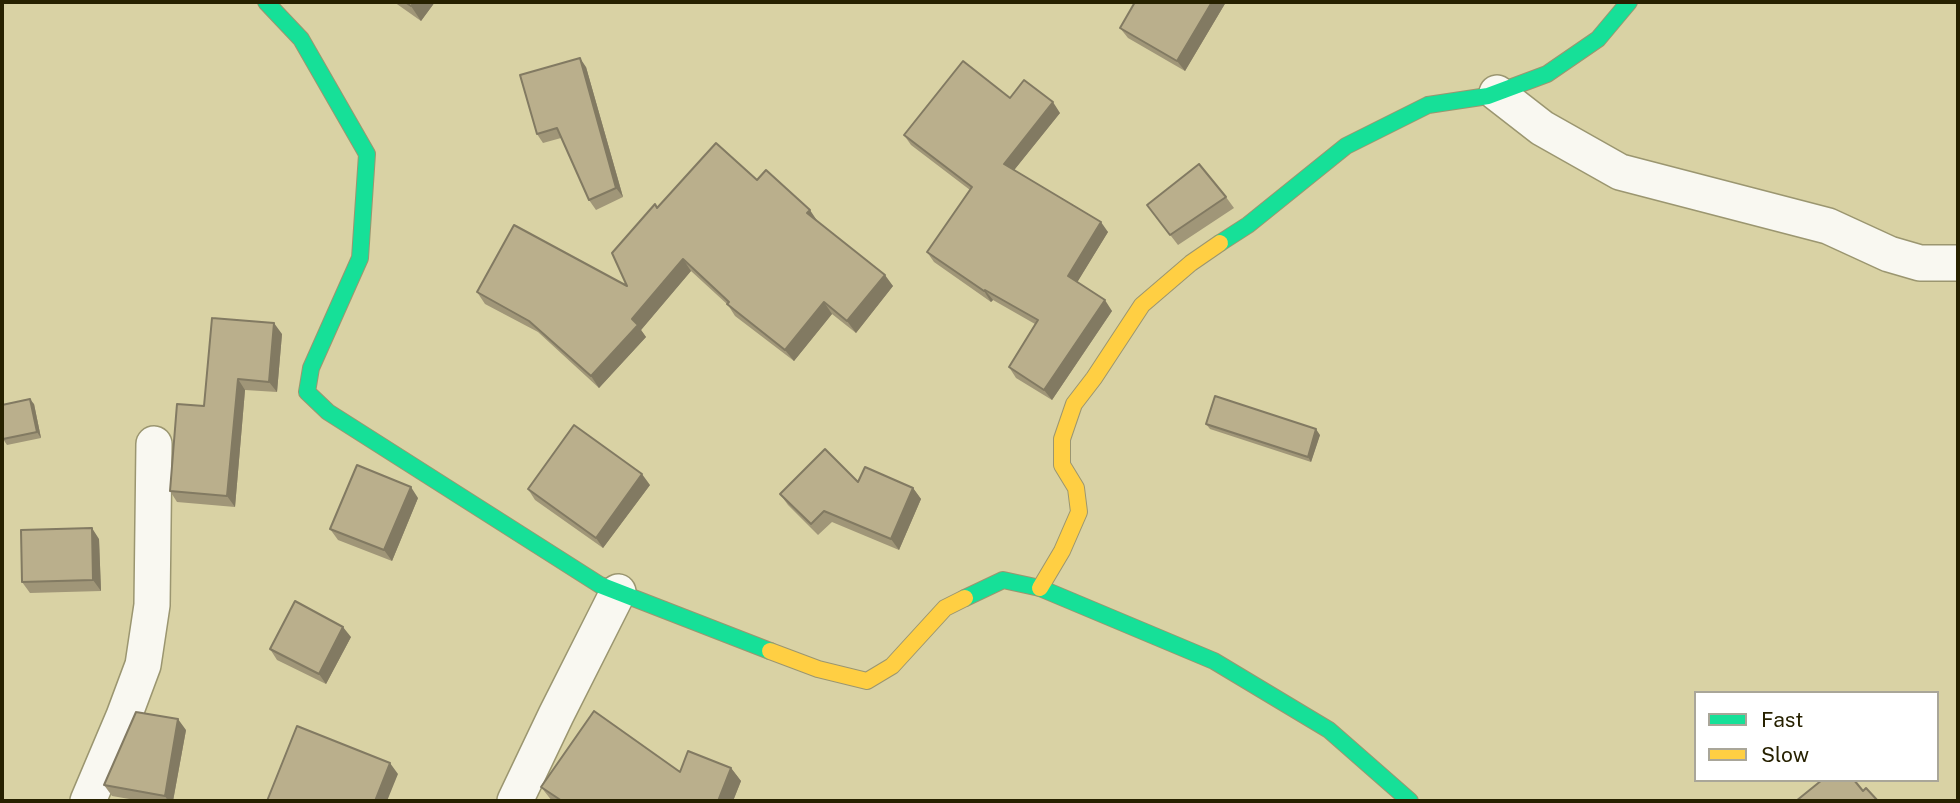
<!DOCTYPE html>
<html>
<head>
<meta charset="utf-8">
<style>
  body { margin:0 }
  #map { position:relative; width:1960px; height:803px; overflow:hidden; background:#d9d2a4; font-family:"Public Sans",sans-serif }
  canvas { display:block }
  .frame { position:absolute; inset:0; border:4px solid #272100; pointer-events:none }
  .legend { position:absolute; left:1694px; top:691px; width:245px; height:91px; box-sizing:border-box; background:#fff; border:2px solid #a9a699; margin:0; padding:9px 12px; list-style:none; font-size:21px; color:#272100 }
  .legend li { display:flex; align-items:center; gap:14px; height:35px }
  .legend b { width:35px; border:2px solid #a9a699 }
</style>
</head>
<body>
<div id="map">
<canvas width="1960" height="803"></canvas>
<div class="frame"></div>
<ul class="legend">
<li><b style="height:9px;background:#16e098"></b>Fast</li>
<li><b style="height:9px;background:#ffcf43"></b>Slow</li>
</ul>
</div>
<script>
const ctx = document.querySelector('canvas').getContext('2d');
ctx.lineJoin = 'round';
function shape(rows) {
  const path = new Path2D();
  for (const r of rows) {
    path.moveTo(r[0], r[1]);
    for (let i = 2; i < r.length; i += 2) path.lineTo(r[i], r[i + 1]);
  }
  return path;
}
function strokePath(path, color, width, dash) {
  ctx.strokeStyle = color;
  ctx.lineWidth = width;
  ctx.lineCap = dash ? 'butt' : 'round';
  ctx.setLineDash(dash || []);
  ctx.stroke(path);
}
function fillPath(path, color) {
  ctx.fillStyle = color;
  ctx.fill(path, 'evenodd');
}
const street = shape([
  [1497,93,1542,128,1620,172,1828,226,1889,254,1920,263,1958,263],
  [88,801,124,716,143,665,152,605,154,444],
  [515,801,556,715,618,592]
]);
const fast = shape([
  [266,2,301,39,367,154,360,258,311,368,307,392,328,412,600,585,770,651],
  [1220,243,1248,225,1346,146,1428,105,1488,96,1547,74,1598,39,1629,2],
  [965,598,1003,580,1040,588,1214,661,1329,730,1410,801]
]);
const slow = shape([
  [1040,588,1062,551,1079,512,1076,488,1062,465,1062,439,1074,404,1094,378,1142,305,1191,263,1220,243],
  [770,651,818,669,867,681,892,666,945,608,965,598]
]);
const wall = shape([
  [394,2,435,2,421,21],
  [1135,2,1226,2,1185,71,1128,38,1120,28],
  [586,67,623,197,596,210,589,200,561,138,543,143,537,134],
  [1010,98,1060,113,1014,170,1108,232,1077,282,1112,311,1052,400,1016,378,1009,367,1035,324,993,300,991,302,934,262,927,252,970,190,911,145,904,135],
  [757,180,818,222,893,286,856,333,832,314,794,361,735,316,728,305,691,271,641,330,646,337,599,388,538,332,485,304,477,292,627,286,655,204,657,207],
  [1226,197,1234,208,1178,245,1147,205],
  [282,334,277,392,245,390,235,507,177,502,170,491,204,406],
  [34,404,41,438,7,445,3,439],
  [1206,424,1320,435,1311,462,1210,429],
  [858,482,913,488,921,499,899,550,832,522,818,535,788,505,780,494],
  [650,485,603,548,535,500,528,489],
  [418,498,392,561,338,540,330,529],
  [99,539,101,591,30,593,22,582],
  [351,637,326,684,277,660,270,649],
  [186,730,173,801,141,801,112,796,104,785],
  [731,768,741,781,733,801,552,801,541,787,680,772]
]);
const shadedWall = shape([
  [414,2,435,2,421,21,411,6],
  [1212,2,1226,2,1185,71,1177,61],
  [580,58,586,67,623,197,616,188],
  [1053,102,1060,113,1011,174,1004,164],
  [810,210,818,222,807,213],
  [1101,222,1108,232,1075,286,1068,276],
  [683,259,691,271,641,330,646,337,599,388,591,376,632,319],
  [885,275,893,286,856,333,847,321],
  [985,290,993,300,991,302,984,291],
  [1105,300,1112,311,1052,400,1044,390],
  [824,302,832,314,794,361,785,350],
  [274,323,282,334,277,392,269,382],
  [238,379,245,390,235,507,227,496],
  [30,399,34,404,41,438,37,432],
  [1316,429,1320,435,1311,462,1308,457],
  [642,474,650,485,603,548,596,538],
  [411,487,418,498,392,561,384,550],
  [913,488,921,499,899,550,891,539],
  [92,528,99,539,101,591,93,580],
  [343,627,351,637,326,684,319,674],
  [178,719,186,730,173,801,168,801,165,796],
  [390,763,398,774,387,801,375,801],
  [731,768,741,781,733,801,718,801]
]);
const building = shape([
  [405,2,414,2,411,6,405,2],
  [1135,2,1212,2,1177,61,1120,28,1135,2],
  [580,58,616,188,589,200,557,128,537,134,520,75,580,58],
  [963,61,1010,98,1024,80,1053,102,1004,164,1101,222,1068,276,1105,300,1044,390,1009,367,1038,320,985,290,984,291,927,252,972,187,904,135,963,61],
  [716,143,757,180,766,170,810,210,807,213,885,275,847,321,824,302,785,350,727,304,729,302,683,259,632,319,638,325,591,376,529,321,477,292,514,225,627,286,612,253,655,204,657,208,716,143],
  [1199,164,1226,197,1170,235,1147,205,1199,164],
  [212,318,274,323,269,382,238,379,227,496,170,491,177,404,204,406,212,318],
  [1215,396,1316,429,1308,457,1206,424,1215,396],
  [30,399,37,432,3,439,2,405,30,399],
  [574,425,642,474,596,538,528,489,574,425],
  [825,449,858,482,865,467,913,488,891,539,824,511,811,524,780,494,825,449],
  [357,465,411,487,384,550,330,529,357,465],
  [92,528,93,580,22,582,21,530,92,528],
  [295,601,343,627,319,674,270,649,295,601],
  [594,711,680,772,688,751,731,768,718,801,562,801,541,787,594,711],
  [136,712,178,719,165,796,104,785,136,712],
  [297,726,390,763,375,801,267,801,297,726],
  [1822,780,1854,780,1863,791,1866,788,1878,801,1796,801,1822,780]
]);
strokePath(street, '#9b9670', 38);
strokePath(fast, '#9b9670', 18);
strokePath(slow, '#9b9670', 18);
strokePath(street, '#f9f8f1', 35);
strokePath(fast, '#16e098', 16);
strokePath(slow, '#ffcf43', 16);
fillPath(wall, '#a09678');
fillPath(shadedWall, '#827a62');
fillPath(building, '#baaf8c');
strokePath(building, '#827a62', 2);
</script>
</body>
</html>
